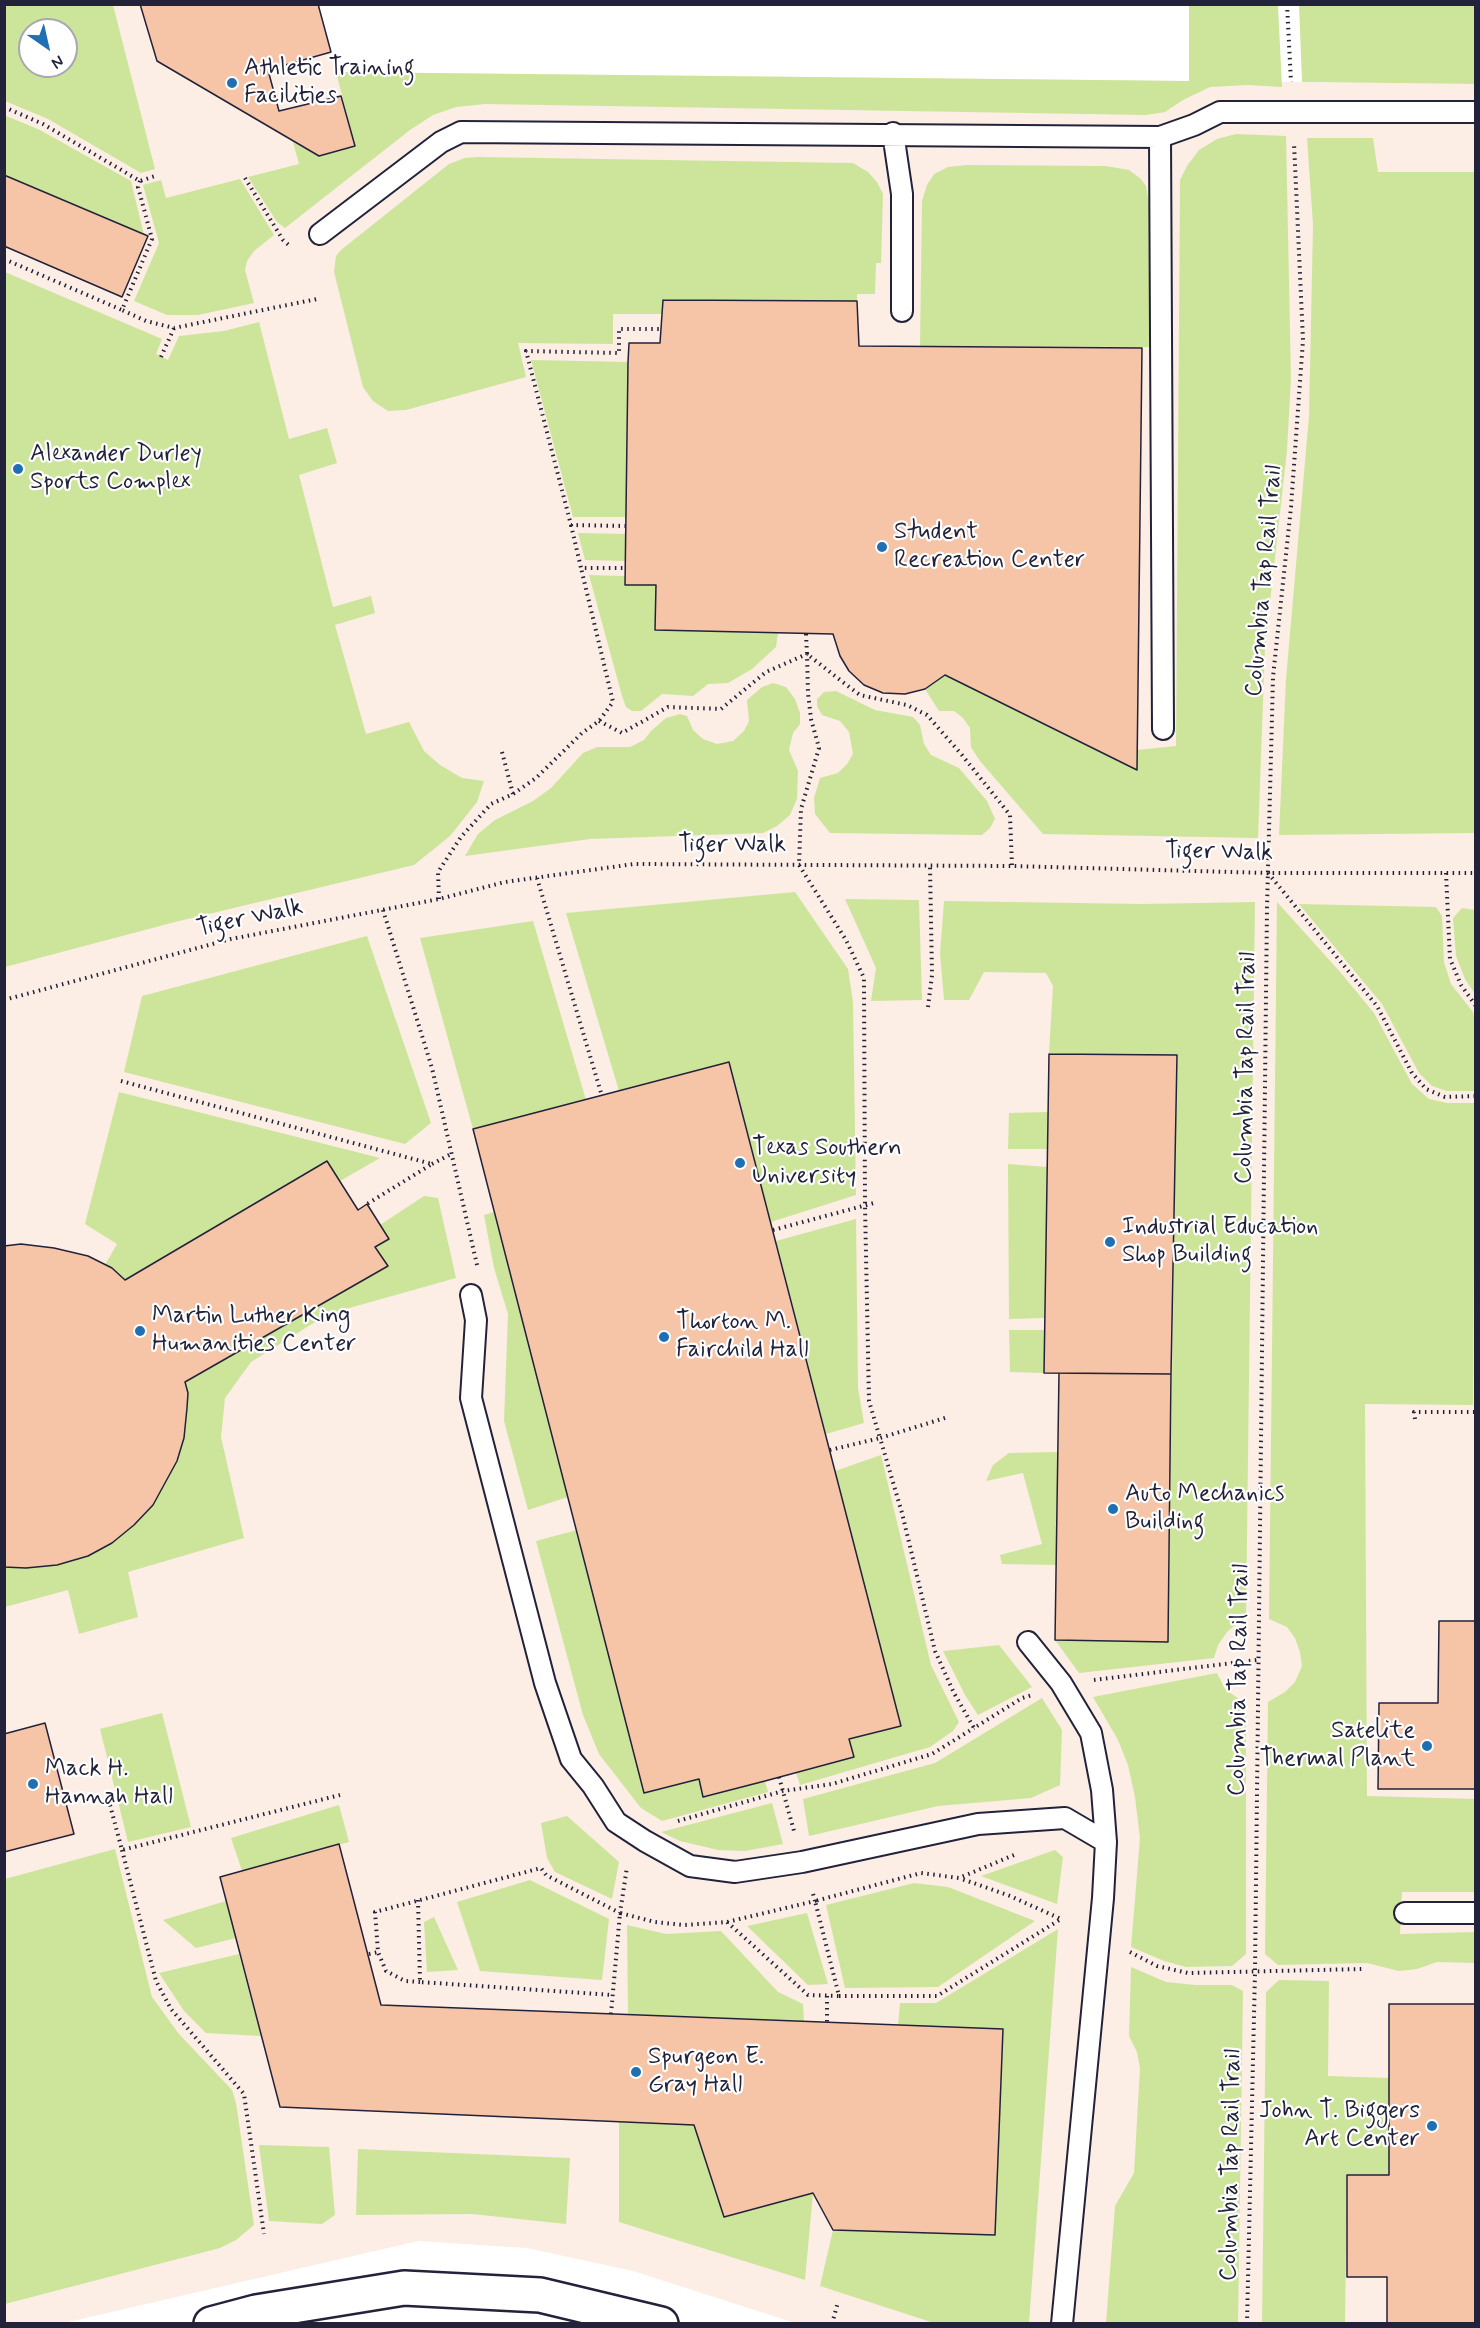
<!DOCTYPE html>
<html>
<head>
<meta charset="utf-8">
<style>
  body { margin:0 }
  #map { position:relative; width:1480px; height:2328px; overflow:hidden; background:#fff; font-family:Mynerve,sans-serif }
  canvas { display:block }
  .frame { position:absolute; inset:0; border:6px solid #22223b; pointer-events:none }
  .north { position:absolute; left:18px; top:18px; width:60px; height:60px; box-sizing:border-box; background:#fff; border:2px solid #a7a7b1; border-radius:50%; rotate:146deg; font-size:16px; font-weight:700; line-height:24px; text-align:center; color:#22223b }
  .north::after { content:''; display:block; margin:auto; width:21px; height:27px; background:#1f6fb2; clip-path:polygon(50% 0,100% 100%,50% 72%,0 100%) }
</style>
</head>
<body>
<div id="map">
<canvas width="1480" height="2328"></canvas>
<div class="frame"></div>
<div class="north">N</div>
</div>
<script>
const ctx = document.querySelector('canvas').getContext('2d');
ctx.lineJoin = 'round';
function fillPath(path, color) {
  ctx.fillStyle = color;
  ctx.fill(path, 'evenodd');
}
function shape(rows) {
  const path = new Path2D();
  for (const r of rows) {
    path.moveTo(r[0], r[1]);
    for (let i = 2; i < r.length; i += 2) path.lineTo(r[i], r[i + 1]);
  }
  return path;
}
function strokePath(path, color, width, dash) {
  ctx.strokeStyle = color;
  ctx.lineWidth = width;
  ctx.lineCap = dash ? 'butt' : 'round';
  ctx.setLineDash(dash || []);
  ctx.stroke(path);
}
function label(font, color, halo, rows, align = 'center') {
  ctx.font = font + ' Mynerve,sans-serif';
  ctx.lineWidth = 4.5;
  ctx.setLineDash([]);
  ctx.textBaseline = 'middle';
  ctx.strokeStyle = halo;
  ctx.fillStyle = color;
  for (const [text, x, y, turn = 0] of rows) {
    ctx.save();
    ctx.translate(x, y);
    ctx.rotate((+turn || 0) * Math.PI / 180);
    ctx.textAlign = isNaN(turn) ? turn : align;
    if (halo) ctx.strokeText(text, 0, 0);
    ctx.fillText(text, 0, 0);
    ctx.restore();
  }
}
const built = shape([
  [5,5,318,5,336,72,1475,84,1475,2323,795,2323,633,2271,527,2248,418,2241,64,2323,5,2324],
  [30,30,66,30,66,66,30,66]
]);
const green = shape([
  [4,5,113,5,155,169,141,173,48,119,5,101],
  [30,30,66,30,66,66,30,66],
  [1189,5,1278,5,1282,87,1248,85,1210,87,1183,100,1165,112,1146,115,485,104,456,107,433,115,410,130,285,228,277,222,248,177,299,164,293,142,319,156,355,146,336,72,1189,81],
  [1299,5,1475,5,1475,84,1302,82],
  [4,115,40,130,131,181,144,235,5,175],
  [1236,134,1286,136,1291,379,1287,450,1265,647,1258,838,1043,834,980,761,971,747,970,728,963,718,954,711,939,711,925,689,945,675,1137,750,1176,746,1180,180,1187,166,1199,150,1217,139],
  [1307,138,1373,138,1378,172,1475,172,1475,833,1279,835,1286,679,1309,416,1313,225],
  [478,157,853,163,868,172,877,182,883,194,881,263,876,263,875,294,857,294,857,301,663,300,662,314,613,314,613,344,518,343,526,377,406,410,388,411,373,401,363,387,334,272,336,256,341,250,449,164,465,158],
  [967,165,1106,166,1129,170,1141,179,1146,186,1149,204,1150,347,920,346,922,201,927,185,934,174,948,167],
  [240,179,274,235,254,251,247,261,245,270,254,303,198,315,167,315,134,301,159,243,143,185,161,180,166,198],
  [5,272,162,339,156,354,168,360,179,336,224,331,259,322,289,439,327,428,337,463,299,475,333,607,371,596,375,613,335,625,366,734,409,722,424,751,440,765,462,778,484,781,477,802,450,836,414,865,175,922,5,967],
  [531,360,628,362,626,517,573,517],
  [578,533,626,534,625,561,585,560],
  [589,575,625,576,625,585,656,585,655,630,778,633,776,647,752,669,728,683,708,684,693,696,662,694,641,711,632,711,626,707,622,696],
  [773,683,786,687,795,699,800,713,800,724,793,733,789,750,798,771,797,799,790,815,777,826,763,833,590,839,465,856,478,834,495,820,533,801,551,788,583,753,597,747,630,747,644,740,651,731,666,718,680,714,687,716,693,730,703,739,717,744,733,741,744,731,749,721,747,700,762,687],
  [836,691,875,710,913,717,920,725,924,744,931,755,959,768,987,801,995,819,990,828,982,835,830,833,815,814,814,798,820,778,838,773,847,764,853,754,849,732,840,721,822,715,817,706,817,699,824,692],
  [795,892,848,969,853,1002,856,1195,771,1222,729,1062,619,1091,566,913],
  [845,899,919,900,922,1000,871,1001,876,968],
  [944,901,1143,904,1255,902,1246,1616,1227,1632,1218,1645,1214,1658,1079,1673,1055,1640,1168,1641,1177,1056,1049,1054,1053,986,1046,973,984,972,969,1000,944,1000,940,954],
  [1277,902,1341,973,1374,1013,1412,1084,1429,1099,1447,1103,1475,1103,1473,1405,1365,1404,1367,1796,1475,1799,1475,1892,1402,1892,1400,1934,1475,1932,1476,1963,1437,1962,1417,1969,1399,1971,1367,1963,1278,1965,1265,1954,1268,1702,1285,1692,1295,1682,1302,1666,1300,1652,1295,1638,1287,1627,1269,1619],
  [1299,904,1436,907,1442,916,1444,962,1451,984,1473,1012,1475,1023,1475,1091,1447,1091,1432,1086,1419,1073,1382,1004],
  [1462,908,1475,910,1475,994,1465,979,1456,956,1453,918],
  [533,921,586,1100,473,1129,420,938],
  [367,936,431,1123,405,1144,124,1072,142,996],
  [119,1092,380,1158,340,1181,326,1161,125,1280,105,1265,117,1244,85,1224],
  [1048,1112,1047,1149,1008,1149,1009,1113],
  [1008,1164,1047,1167,1045,1318,1009,1319],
  [424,1196,438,1198,456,1278,328,1314,251,1362,225,1398,221,1437,244,1538,128,1572,138,1617,79,1634,68,1590,5,1607,4,1567,57,1565,88,1556,112,1543,134,1525,153,1505,177,1461,184,1438,188,1393,185,1382,387,1266,375,1247,389,1239,380,1225],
  [494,1212,568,1497,528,1510,504,1421,508,1314,494,1268,484,1215],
  [856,1219,858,1388,864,1423,826,1434,776,1241],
  [1009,1330,1044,1330,1044,1373,1010,1372],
  [1058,1452,1056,1565,1002,1564,1000,1555,1042,1544,1023,1473,986,1481,993,1465,1009,1453],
  [881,1455,931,1665,959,1722,953,1731,930,1747,800,1785,796,1773,854,1757,849,1739,901,1726,835,1471],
  [577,1530,699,1779,703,1797,765,1781,768,1792,662,1821,641,1808,599,1754,583,1715,536,1541],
  [999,1645,1032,1687,978,1715,965,1695,943,1651],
  [1217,1673,1225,1689,1246,1704,1246,1954,1232,1966,1186,1967,1164,1961,1131,1947,1140,1838,1135,1797,1128,1765,1118,1740,1093,1697],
  [1042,1698,1062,1730,1060,1785,1031,1798,938,1806,809,1836,803,1799,935,1763],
  [162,1713,191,1827,128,1842,100,1729],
  [772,1803,783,1844,745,1851,718,1850,680,1841,661,1832],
  [339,1805,349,1842,242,1871,231,1838],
  [567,1816,619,1862,612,1899,555,1872,547,1858,541,1823],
  [115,1849,152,1997,179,2034,232,2090,236,2103,254,2225,236,2240,220,2248,5,2304,5,1879],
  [1055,1850,1063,1857,1057,1904,981,1876],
  [530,1880,609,1919,602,1980,480,1971,457,1902],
  [914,1883,948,1887,1035,1921,938,1987,845,1988,826,1905],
  [226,1901,236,1938,196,1948,163,1920],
  [807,1913,828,1984,808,1985,747,1926],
  [434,1917,458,1970,427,1972,424,1922],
  [627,1925,666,1934,721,1931,778,1992,803,2004,804,2021,628,2014],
  [1058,1929,1029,2323,931,2322,820,2286,833,2230,995,2235,1003,2030,898,2025,900,2003,936,2003],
  [239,1954,261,2036,206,2033,184,2011,159,1973],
  [1131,1967,1166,1982,1195,1985,1232,1985,1243,1991,1238,2323,1106,2323,1115,2206,1134,2173,1140,2068,1137,2052,1129,2036],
  [1279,1980,1329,1981,1328,2076,1389,2078,1389,2175,1347,2175,1345,2323,1262,2324,1266,1992],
  [619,2122,694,2125,813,2193,805,2280,619,2222],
  [259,2145,329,2147,335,2215,322,2224,269,2221],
  [358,2149,570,2158,566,2224,472,2214,356,2215]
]);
const building = shape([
  [140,4,318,4,331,52,268,70,279,111,341,96,355,146,319,156,157,61,140,4],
  [4,175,148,236,122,297,4,246,4,175],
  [663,300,857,301,859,346,1142,348,1137,770,945,675,925,689,905,694,883,693,864,685,849,671,840,656,833,634,655,630,656,585,625,585,628,362,629,343,660,343,663,300],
  [1049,1054,1177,1055,1171,1374,1044,1373,1049,1054],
  [729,1062,901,1726,849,1739,854,1757,765,1781,703,1797,699,1779,644,1793,473,1129,729,1062],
  [327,1161,358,1210,367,1204,389,1239,375,1247,388,1266,185,1382,188,1393,187,1408,184,1438,177,1461,153,1505,134,1525,112,1543,88,1556,57,1565,26,1568,4,1567,4,1246,21,1244,54,1248,88,1256,112,1268,125,1280,327,1161],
  [1059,1373,1171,1374,1168,1642,1055,1640,1059,1373],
  [1439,1621,1476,1621,1476,1789,1378,1789,1379,1703,1438,1703,1439,1621],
  [45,1723,74,1834,4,1852,4,1734,45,1723],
  [339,1844,381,2005,1003,2029,995,2235,833,2230,813,2193,724,2217,694,2125,280,2107,220,1877,339,1844],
  [1389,2004,1476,2004,1476,2324,1387,2324,1387,2277,1347,2277,1347,2175,1389,2175,1389,2004]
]);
const path = shape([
  [1287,4,1291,82],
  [4,107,43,124,140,181,158,175],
  [245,178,283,240,291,247],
  [140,181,138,187,152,239,122,310,146,321,174,328,317,299],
  [4,259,122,310],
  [161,357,174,328],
  [571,525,581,568,625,568],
  [626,526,571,525,526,351,619,353,619,329,661,329],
  [806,634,807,654,844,683,860,695,907,705,927,715,962,755,1010,815,1012,866],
  [599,721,622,733,668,707,721,709,766,672,807,654,808,693,811,719,819,748,801,809,799,865,846,940,864,978,865,1205,869,1401,880,1438,830,1450],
  [502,752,513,794],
  [1268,873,1377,1006,1412,1073,1426,1089,1445,1097,1476,1096],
  [1446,873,1450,959,1461,985,1476,1006],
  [537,878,602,1096],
  [439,899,438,872,461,837,491,804,513,794,536,778,582,733,599,721,613,702,581,568],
  [383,910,432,1068,477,1265],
  [4,1000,231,939,439,899,505,882,634,864,1012,866,1268,873,1476,873],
  [928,1007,932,975,930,865],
  [121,1081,432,1164,367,1204],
  [432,1164,451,1154],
  [773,1230,874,1203],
  [945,1418,880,1438,902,1513,935,1651,954,1693,974,1728,1022,1698,1032,1695],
  [1415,1419,1414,1412,1476,1412],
  [1094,1680,1257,1660],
  [779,1777,794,1831],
  [110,1805,122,1850,340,1795],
  [678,1821,783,1791,832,1784,932,1754,974,1728],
  [122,1850,156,1981,171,2009,244,2094,264,2234],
  [418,1900,420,1982,613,1995],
  [727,1922,808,1995,839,1996,815,1901,921,1873,959,1878,1014,1855],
  [1130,1952,1157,1966,1188,1973,1362,1969],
  [369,1954,378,1952],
  [420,1982,405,1981,386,1971,378,1952,375,1912,541,1868,546,1875,620,1913,627,1867],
  [827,1996,827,2022],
  [839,1996,937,1996,1061,1919,1010,1896,959,1878],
  [611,2014,620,1913,655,1922,684,1925,727,1922,815,1901,812,1890],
  [832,2324,838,2302],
  [1247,2324,1255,1972,1267,908,1273,677,1291,507,1303,340,1294,143]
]);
const lane = shape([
  [893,133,902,194,902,311],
  [1160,137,1163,729],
  [320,234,441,142,461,132,1160,137,1194,125,1220,112,1476,112],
  [471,1295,476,1320,471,1398,545,1683,571,1759,593,1786,616,1822,645,1841,690,1866,735,1872,802,1862,978,1824,1065,1818,1106,1842,1103,1898,1062,2324],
  [1028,1642,1061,1683,1091,1733,1102,1790,1106,1842],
  [1405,1913,1476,1913]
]);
const secondary = shape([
  [211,2324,256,2312,404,2288,540,2295,661,2324]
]);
const markers = [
  [232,83,6,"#1f6fb2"],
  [18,469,6,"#1f6fb2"],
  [882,547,6,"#1f6fb2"],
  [740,1163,6,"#1f6fb2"],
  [1110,1242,6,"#1f6fb2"],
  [140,1331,6,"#1f6fb2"],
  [664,1337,6,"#1f6fb2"],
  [1113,1509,6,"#1f6fb2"],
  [1427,1746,6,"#1f6fb2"],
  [33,1784,6,"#1f6fb2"],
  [636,2072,6,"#1f6fb2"],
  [1432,2126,6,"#1f6fb2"]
];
const poiNames = [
  ["Athletic Training",244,69],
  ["Facilities",244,97],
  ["Alexander Durley",30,455],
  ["Sports Complex",30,483],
  ["Student",894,533],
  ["Recreation Center",894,561],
  ["Texas Southern",752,1149],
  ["University",752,1177],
  ["Industrial Education",1122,1228],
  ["Shop Building",1122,1256],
  ["Martin Luther King",152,1317],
  ["Humanities Center",152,1345],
  ["Thorton M.",676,1323],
  ["Fairchild Hall",676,1351],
  ["Auto Mechanics",1125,1495],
  ["Building",1125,1523],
  ["Satelite",1415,1732,"right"],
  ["Thermal Plant",1415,1760,"right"],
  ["Mack H.",45,1770],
  ["Hannah Hall",45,1798],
  ["Spurgeon E.",648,2058],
  ["Gray Hall",648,2086],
  ["John T. Biggers",1420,2112,"right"],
  ["Art Center",1420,2140,"right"]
];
const streetNames = [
  ["Columbia Tap Rail Trail",1265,581,-85],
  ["Tiger Walk",732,846],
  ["Tiger Walk",1219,853,1],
  ["Tiger Walk",250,919,-12],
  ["Columbia Tap Rail Trail",1247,1068,-89],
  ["Columbia Tap Rail Trail",1240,1680,-89],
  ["Columbia Tap Rail Trail",1232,2165,-89]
];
fillPath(built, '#fcede5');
fillPath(green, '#cde59b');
fillPath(building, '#f6c4a7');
strokePath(building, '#22223b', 1.5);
strokePath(lane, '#22223b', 24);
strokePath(secondary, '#22223b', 38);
strokePath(path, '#22223b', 4, [1.5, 4.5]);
strokePath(lane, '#fff', 20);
strokePath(secondary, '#fff', 33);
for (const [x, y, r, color] of markers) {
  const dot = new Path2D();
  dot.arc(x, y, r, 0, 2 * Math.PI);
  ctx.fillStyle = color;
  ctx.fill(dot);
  strokePath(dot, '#fff', 2);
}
label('24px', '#22223b', '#fff', poiNames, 'left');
label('24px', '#22223b', '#fff', streetNames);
</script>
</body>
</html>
